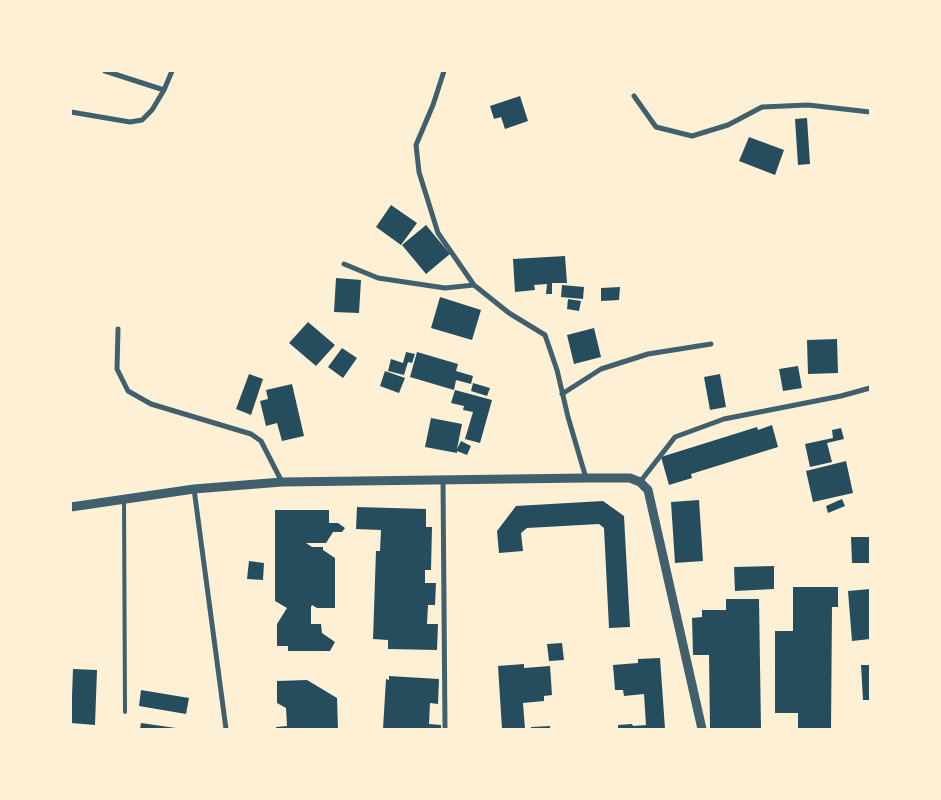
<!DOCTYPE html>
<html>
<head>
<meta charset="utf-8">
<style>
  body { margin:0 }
  #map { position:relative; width:941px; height:800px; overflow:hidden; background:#fdf0d5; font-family:"DejaVu Sans",sans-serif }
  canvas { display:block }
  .frame { position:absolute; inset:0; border:72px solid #fdf0d5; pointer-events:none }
</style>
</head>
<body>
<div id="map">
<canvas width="941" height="800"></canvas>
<div class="frame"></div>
</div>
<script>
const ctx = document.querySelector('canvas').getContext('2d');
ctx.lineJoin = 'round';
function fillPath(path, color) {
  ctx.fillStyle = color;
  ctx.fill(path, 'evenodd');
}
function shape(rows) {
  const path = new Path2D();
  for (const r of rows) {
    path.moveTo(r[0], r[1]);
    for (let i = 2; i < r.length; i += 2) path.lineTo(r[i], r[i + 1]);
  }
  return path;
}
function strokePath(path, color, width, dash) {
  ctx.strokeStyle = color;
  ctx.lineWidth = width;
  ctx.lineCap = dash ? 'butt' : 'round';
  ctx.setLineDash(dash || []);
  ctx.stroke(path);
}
const building = shape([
  [520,96,528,121,505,129,501,117,494,119,490,106],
  [807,118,810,164,798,165,795,119],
  [749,137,784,150,775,175,739,161],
  [391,205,417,223,401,245,376,227],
  [426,225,450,254,426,274,402,245],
  [565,256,567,283,552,283,552,294,546,294,547,284,534,285,535,290,515,292,513,259],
  [336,278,361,280,359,313,334,312],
  [562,285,584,287,583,299,561,297],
  [620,287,619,300,601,301,601,288],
  [440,297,481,310,472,340,431,328],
  [568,299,581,301,579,311,567,309],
  [308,322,335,345,316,366,289,343],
  [594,328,601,357,574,364,567,335],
  [837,339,838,373,808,374,807,340],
  [342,348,357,358,343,378,328,367],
  [406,352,415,354,412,363,408,362,404,375,388,371,391,359,403,363],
  [417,352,458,364,456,371,473,376,471,384,456,380,454,390,410,377],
  [798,366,802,388,783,391,779,369],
  [385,371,405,378,399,393,380,386],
  [249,374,263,379,251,415,236,409],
  [720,374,726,407,710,410,704,377],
  [473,383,490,388,487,396,471,391],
  [292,384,304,436,282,441,277,423,266,426,260,401,268,399,266,390],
  [455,390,492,400,480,443,465,439,473,412,463,410,464,406,451,403],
  [431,418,462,424,457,449,461,441,471,446,467,455,457,451,457,453,425,447],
  [772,425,778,447,691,474,692,478,669,485,661,457,757,427,758,430],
  [841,428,844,439,827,443,832,462,810,467,805,444,833,438,832,430],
  [846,461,853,493,813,502,806,471],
  [842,499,845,506,828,513,826,506],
  [699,500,703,561,675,563,671,502],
  [603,501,624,516,630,627,609,628,604,528,599,524,527,528,521,533,523,551,499,553,497,531,516,506],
  [357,507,426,509,426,527,432,527,431,570,425,570,425,583,436,583,435,605,428,605,427,624,438,624,437,650,388,649,388,640,373,639,376,551,380,551,381,530,356,529],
  [275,510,329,510,329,523,338,523,345,528,342,532,333,532,326,543,306,543,312,547,323,547,323,550,335,558,335,608,317,608,312,605,311,607,311,624,321,624,322,633,335,642,330,651,288,651,288,646,277,646,277,624,287,608,275,601],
  [851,537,870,537,870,563,852,563],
  [249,561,264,563,263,580,247,579],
  [774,566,774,589,735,591,734,567],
  [793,587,838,587,838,607,832,607,831,729,798,729,798,713,775,713,775,631,793,631],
  [870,589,870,639,852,641,848,591],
  [726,599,759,599,761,729,710,728,709,655,693,655,692,618,702,617,702,610,726,610],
  [562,643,564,660,549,661,547,644],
  [660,658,665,729,618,729,618,725,632,724,633,726,646,725,644,694,624,696,623,690,615,690,613,665,638,663,638,659],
  [524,664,524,668,550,666,552,695,544,696,544,701,523,703,525,729,502,729,498,666],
  [861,665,870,665,870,700,863,700],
  [73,669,97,670,95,725,71,723],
  [389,676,439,679,438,704,430,703,429,724,441,725,441,729,383,729,386,679,389,680],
  [307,680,337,698,338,729,276,729,276,727,287,726,286,708,277,703,277,681],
  [141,690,189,698,186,714,139,706],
  [141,723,176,728,176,729,140,729],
  [550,726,550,729,531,729,531,727]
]);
const service = shape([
  [124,499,125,712]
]);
const minor = shape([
  [105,71,164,90],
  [634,96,656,127,692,136,728,125,762,107,808,105,870,112],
  [71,112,130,122,142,120,152,110,164,90,172,71],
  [344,264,378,278,445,288,474,285,438,233,419,172,416,145,433,105,444,71],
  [474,285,509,313,545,335,557,370,568,417,586,478],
  [118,329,117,369,128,391,151,404,251,434,261,441,282,482],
  [562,394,601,369,648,354,711,344],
  [443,480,445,729],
  [640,482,675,437,724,419,841,396,870,388],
  [194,489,226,729]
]);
const tertiary = shape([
  [71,507,194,489,282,482,586,478,630,478,640,482,648,490,702,729]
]);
fillPath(building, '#264d5e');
strokePath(service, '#3f606c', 4);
strokePath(minor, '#3f606c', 5);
strokePath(tertiary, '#3f606c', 9);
</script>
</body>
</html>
